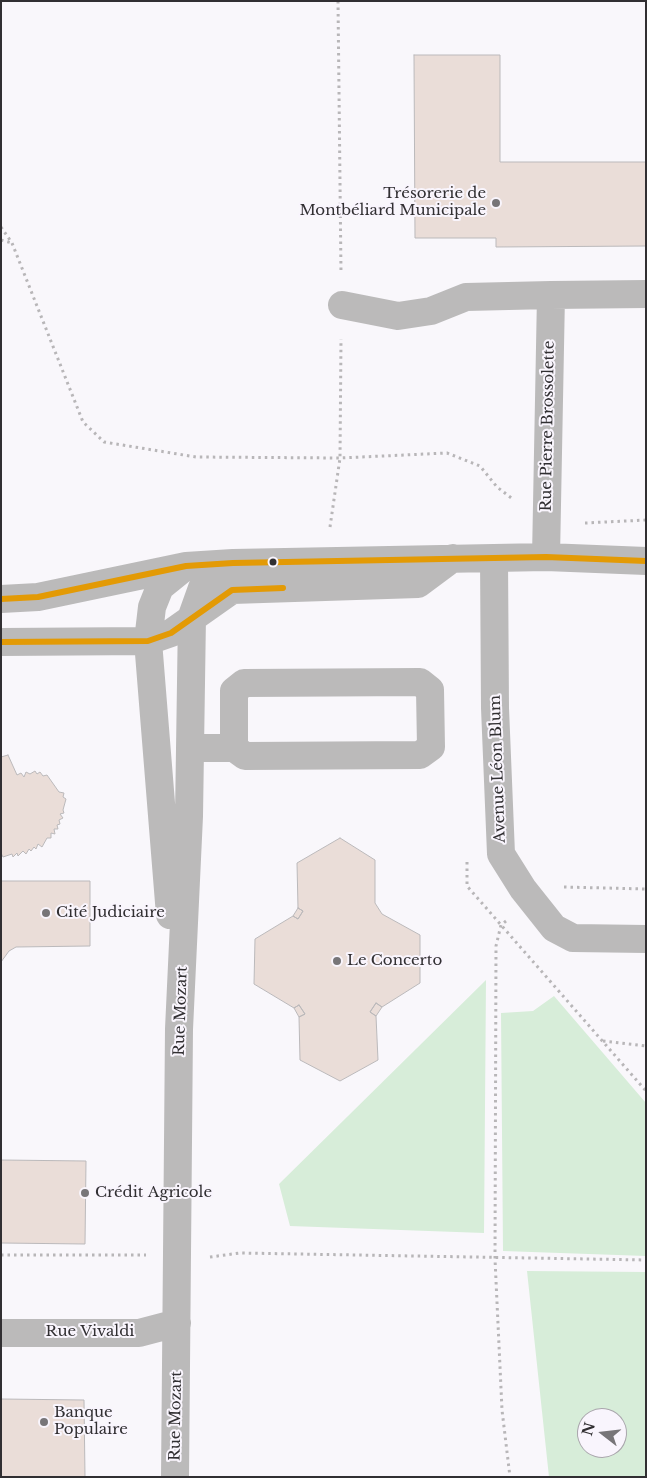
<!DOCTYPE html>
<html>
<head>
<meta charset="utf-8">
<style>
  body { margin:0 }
  #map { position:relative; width:647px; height:1478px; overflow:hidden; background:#f9f7fb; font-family:"Libre Baskerville",serif }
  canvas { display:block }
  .frame { position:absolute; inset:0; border:2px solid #312f32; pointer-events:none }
  .north { position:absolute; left:577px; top:1408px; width:50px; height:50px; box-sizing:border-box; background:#f9f5fd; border:1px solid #a9a6ac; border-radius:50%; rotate:286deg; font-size:14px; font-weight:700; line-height:20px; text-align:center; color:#312f32 }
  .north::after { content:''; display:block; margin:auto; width:18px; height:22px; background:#777578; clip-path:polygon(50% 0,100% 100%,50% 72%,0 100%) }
</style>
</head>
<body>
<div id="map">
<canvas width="647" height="1478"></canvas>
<div class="frame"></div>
<div class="north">N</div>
</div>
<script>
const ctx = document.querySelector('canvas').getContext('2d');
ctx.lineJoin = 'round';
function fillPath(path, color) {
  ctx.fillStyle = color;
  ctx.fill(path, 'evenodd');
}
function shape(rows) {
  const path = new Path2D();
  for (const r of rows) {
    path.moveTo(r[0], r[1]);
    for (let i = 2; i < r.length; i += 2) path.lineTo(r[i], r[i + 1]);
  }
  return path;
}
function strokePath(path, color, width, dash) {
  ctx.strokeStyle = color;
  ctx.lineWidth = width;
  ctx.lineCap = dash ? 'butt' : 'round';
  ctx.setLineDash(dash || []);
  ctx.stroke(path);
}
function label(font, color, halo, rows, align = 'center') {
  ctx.font = font + ' "Libre Baskerville",serif';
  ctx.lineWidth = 4;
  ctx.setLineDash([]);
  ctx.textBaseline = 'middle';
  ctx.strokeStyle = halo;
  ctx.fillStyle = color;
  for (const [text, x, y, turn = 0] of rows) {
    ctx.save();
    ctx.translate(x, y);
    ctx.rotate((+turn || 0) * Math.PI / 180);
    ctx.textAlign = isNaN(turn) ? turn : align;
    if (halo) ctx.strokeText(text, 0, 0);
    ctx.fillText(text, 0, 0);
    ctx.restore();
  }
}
const green = shape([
  [486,980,484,1233,290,1226,279,1184],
  [554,996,646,1103,646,1256,503,1251,501,1013,533,1011],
  [527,1271,646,1272,646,1477,549,1477],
  [587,1418,617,1418,617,1448,587,1448]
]);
const building = shape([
  [414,55,500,55,500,162,646,162,646,246,496,247,496,238,415,238,414,55],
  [8,755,17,775,21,773,24,777,26,772,30,774,35,771,37,774,40,772,43,776,47,775,59,792,64,793,63,797,66,799,63,810,64,813,60,814,63,818,59,820,60,824,57,825,58,829,54,829,55,834,51,833,51,838,47,838,42,847,38,844,36,849,34,847,31,851,29,849,26,854,23,851,18,856,17,853,13,857,12,854,3,857,1,853,1,757,8,755],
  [340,838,375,860,375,903,382,914,420,935,420,983,382,1007,376,1003,370,1012,376,1016,378,1060,340,1081,300,1060,299,1017,305,1014,299,1005,294,1008,254,984,255,939,293,916,298,919,303,911,298,908,297,863,340,838],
  [1,881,90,881,90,946,16,947,9,951,1,962,1,881],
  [298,908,303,911,298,919,293,916,298,908],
  [376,1003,382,1007,376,1016,370,1012,376,1003],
  [299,1005,305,1014,299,1017,294,1008,299,1005],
  [1,1160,86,1161,85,1244,1,1243,1,1160],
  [1,1399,84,1400,85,1477,1,1477,1,1399]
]);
const path = shape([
  [338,1,341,273],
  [1,227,12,243,83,422,104,442,196,457,340,458,447,453,480,466,497,487,514,500],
  [1,240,12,243],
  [585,523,646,520],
  [330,527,340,458,341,339],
  [467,862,467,886,646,1091],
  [564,887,646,889],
  [506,921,501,925,496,946,495,1259,502,1410,510,1477],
  [603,1041,646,1046],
  [1,1255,146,1255],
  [210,1257,240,1253,646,1260]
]);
const minor = shape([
  [342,305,398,316,431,311,466,297,551,295],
  [546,557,551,295,646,294],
  [494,558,495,708,501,854,523,889,554,928,573,938,646,939],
  [1,599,38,597,186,566,233,563,546,557,646,561],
  [1,642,148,641,171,633,232,590,418,584,453,558],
  [190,748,234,748,245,756,420,755,431,747,430,690,420,682,244,683,234,691,234,748],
  [170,915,148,641,152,607,160,587,186,566],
  [1,1333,139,1333,177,1323],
  [175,1477,179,1029,189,816,192,616,202,588,213,574,233,563]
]);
const bus1 = shape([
  [1,599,38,597,186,566,233,563,546,557,646,561],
  [1,642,148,641,171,633,232,590,283,588]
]);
const markers = [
  [496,203,5,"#777578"],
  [273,562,4.5,"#312f32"],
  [46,913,5,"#777578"],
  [337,961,5,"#777578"],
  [85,1193,5,"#777578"],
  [44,1422,5,"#777578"]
];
const poiNames = [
  ["Trésorerie de",486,194,"right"],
  ["Montbéliard Municipale",486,211,"right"],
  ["Cité Judiciaire",56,913],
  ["Le Concerto",347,961],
  ["Crédit Agricole",95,1193],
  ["Banque",54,1413],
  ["Populaire",54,1430]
];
const streetNames = [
  ["Rue Pierre Brossolette",548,426,-89],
  ["Avenue Léon Blum",498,769,-92],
  ["Rue Mozart",181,1011,-88],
  ["Rue Vivaldi",90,1332],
  ["Rue Mozart",176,1416,-89]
];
fillPath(green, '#d7edd9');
fillPath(building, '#eaddd8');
strokePath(building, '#bbb9bb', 1);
strokePath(path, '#b8b6b8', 3, [2.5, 4]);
strokePath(minor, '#bbbaba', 28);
strokePath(bus1, '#e39a05', 6);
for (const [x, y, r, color] of markers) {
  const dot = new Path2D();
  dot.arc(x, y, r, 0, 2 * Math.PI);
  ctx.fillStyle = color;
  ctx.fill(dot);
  strokePath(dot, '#f9f5fd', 2);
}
label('15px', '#312f32', '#f9f5fd', poiNames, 'left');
label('15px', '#312f32', '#f9f5fd', streetNames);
</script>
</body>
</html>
